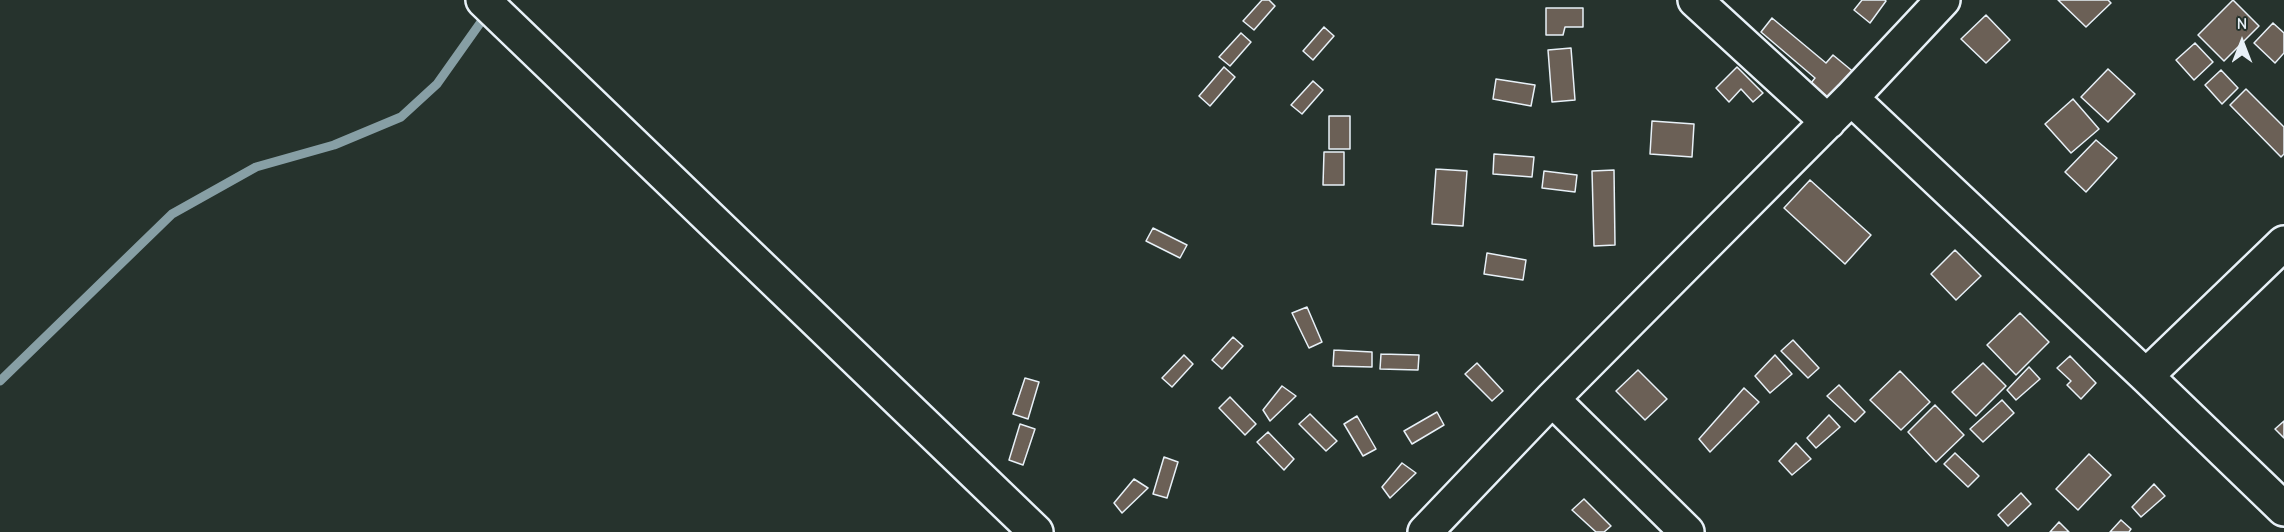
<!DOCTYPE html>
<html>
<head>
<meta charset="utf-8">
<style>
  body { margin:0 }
  #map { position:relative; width:2284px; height:532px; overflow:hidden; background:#26332d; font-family:"Comic Neue",sans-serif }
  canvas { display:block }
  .north { position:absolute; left:2212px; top:12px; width:60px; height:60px; -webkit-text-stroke:4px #26332d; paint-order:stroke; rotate:0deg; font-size:16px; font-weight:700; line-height:24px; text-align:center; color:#e8f1f8 }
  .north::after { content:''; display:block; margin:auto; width:21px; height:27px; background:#e8f1f8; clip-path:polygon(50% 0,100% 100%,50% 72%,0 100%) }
</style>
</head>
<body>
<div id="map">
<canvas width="2284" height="532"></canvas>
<div class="north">N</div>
</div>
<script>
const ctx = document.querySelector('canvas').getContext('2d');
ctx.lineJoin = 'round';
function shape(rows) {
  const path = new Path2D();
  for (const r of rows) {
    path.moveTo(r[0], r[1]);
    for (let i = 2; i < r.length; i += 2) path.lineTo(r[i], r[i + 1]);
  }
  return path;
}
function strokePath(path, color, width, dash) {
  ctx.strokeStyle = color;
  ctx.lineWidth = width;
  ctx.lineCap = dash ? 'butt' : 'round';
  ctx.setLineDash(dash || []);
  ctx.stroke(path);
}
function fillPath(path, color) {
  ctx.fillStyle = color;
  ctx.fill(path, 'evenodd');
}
const stream = shape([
  [0,381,172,214,256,167,334,145,401,117,437,84,488,12]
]);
const building = shape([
  [1262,0,1269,0,1275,6,1254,30,1243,21,1262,0],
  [1862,0,1885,0,1886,1,1870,23,1854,10,1862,0],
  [2058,0,2108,0,2111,3,2086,27,2058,0],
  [2233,0,2259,26,2224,61,2198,35,2233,0],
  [1546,8,1583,8,1583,27,1565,27,1563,35,1546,35,1546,8],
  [1986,15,2010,40,1986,63,1961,39,1986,15],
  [1772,18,1826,63,1833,55,1856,74,1833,102,1811,83,1815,78,1761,32,1772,18],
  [2273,23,2284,33,2284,53,2275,63,2254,43,2273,23],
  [1324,27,1334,36,1313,60,1303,51,1324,27],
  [1241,33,1251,42,1230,66,1219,57,1241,33],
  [2195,43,2213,62,2194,80,2176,60,2195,43],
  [1571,48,1575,100,1552,102,1548,50,1571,48],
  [1224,67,1235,77,1210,106,1199,96,1224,67],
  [1737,67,1763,93,1753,102,1741,89,1729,102,1716,88,1737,67],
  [2108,69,2135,94,2108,122,2081,97,2108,69],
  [2221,70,2238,88,2222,104,2205,85,2221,70],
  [1496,79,1535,85,1531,106,1493,99,1496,79],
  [1313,81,1323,90,1302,114,1291,105,1313,81],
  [2246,89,2284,127,2284,154,2281,157,2230,105,2246,89],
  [2073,99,2099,129,2071,153,2045,124,2073,99],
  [1329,116,1350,116,1350,149,1329,149,1329,116],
  [1652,121,1694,124,1692,157,1650,154,1652,121],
  [2096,140,2117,158,2086,192,2065,172,2096,140],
  [1324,152,1344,152,1344,185,1323,185,1324,152],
  [1494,154,1534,157,1532,177,1493,174,1494,154],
  [1436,169,1467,171,1463,226,1432,224,1436,169],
  [1614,170,1615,245,1594,246,1592,171,1614,170],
  [1544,171,1577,175,1575,192,1542,188,1544,171],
  [1810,180,1871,235,1845,264,1784,208,1810,180],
  [1153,228,1187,245,1180,258,1146,241,1153,228],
  [1955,250,1981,276,1956,300,1931,274,1955,250],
  [1487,253,1526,260,1523,280,1484,274,1487,253],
  [1307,307,1322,342,1309,348,1292,313,1307,307],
  [2020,313,2049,342,2016,375,1987,345,2020,313],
  [1233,337,1243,346,1222,369,1212,360,1233,337],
  [1793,340,1819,368,1808,378,1781,351,1793,340],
  [1334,350,1372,352,1372,367,1333,366,1334,350],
  [1381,354,1419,355,1418,370,1380,369,1381,354],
  [1184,355,1193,364,1172,387,1162,378,1184,355],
  [1775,355,1792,374,1770,393,1755,376,1775,355],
  [2070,356,2096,383,2081,399,2067,385,2071,381,2057,368,2070,356],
  [1477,363,1503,391,1492,401,1465,374,1477,363],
  [1983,363,2006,386,1976,416,1952,392,1983,363],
  [2029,367,2040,379,2016,400,2007,390,2029,367],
  [1638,370,1667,399,1645,420,1616,391,1638,370],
  [1900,371,1930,402,1901,430,1870,400,1900,371],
  [1025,378,1039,382,1028,419,1013,414,1025,378],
  [1839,385,1865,412,1855,422,1827,396,1839,385],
  [1282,386,1296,396,1270,421,1263,410,1282,386],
  [1744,388,1759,402,1710,452,1699,439,1744,388],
  [1230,397,1256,424,1245,435,1219,408,1230,397],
  [2002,400,2014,413,1983,442,1970,429,2002,400],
  [1935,405,1964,435,1936,462,1908,432,1935,405],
  [1437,412,1444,425,1412,444,1404,431,1437,412],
  [1310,414,1337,441,1326,451,1299,424,1310,414],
  [1829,415,1840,427,1816,448,1807,438,1829,415],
  [1357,416,1376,449,1363,456,1344,424,1357,416],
  [2284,421,2284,438,2275,429,2284,421],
  [1020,424,1035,429,1023,465,1009,460,1020,424],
  [1268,432,1294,459,1284,470,1257,442,1268,432],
  [1796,443,1811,459,1792,475,1779,461,1796,443],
  [1955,453,1979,476,1968,487,1944,464,1955,453],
  [2089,454,2111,475,2078,510,2056,489,2089,454],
  [1164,457,1178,462,1167,498,1153,494,1164,457],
  [1402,463,1416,473,1390,498,1382,487,1402,463],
  [1134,479,1148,488,1122,513,1114,503,1134,479],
  [2154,484,2165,496,2141,517,2132,507,2154,484],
  [2021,493,2031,504,2008,526,1998,515,2021,493],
  [1584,499,1611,526,1604,532,1596,532,1572,510,1584,499],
  [2121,520,2131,529,2129,532,2110,532,2121,520],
  [2059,522,2069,532,2050,532,2059,522]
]);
const minor = shape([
  [483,0,1036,532],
  [1695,0,1828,122],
  [1851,98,2146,376,2284,509],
  [2146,376,2284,243],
  [1552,399,1687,532],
  [1425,532,1552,399,1851,98,1943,0]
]);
strokePath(stream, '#879fa5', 9);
fillPath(building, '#6b6056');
strokePath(building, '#e8f1f8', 1.5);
strokePath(minor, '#e8f1f8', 38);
strokePath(minor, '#26332d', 33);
</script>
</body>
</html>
